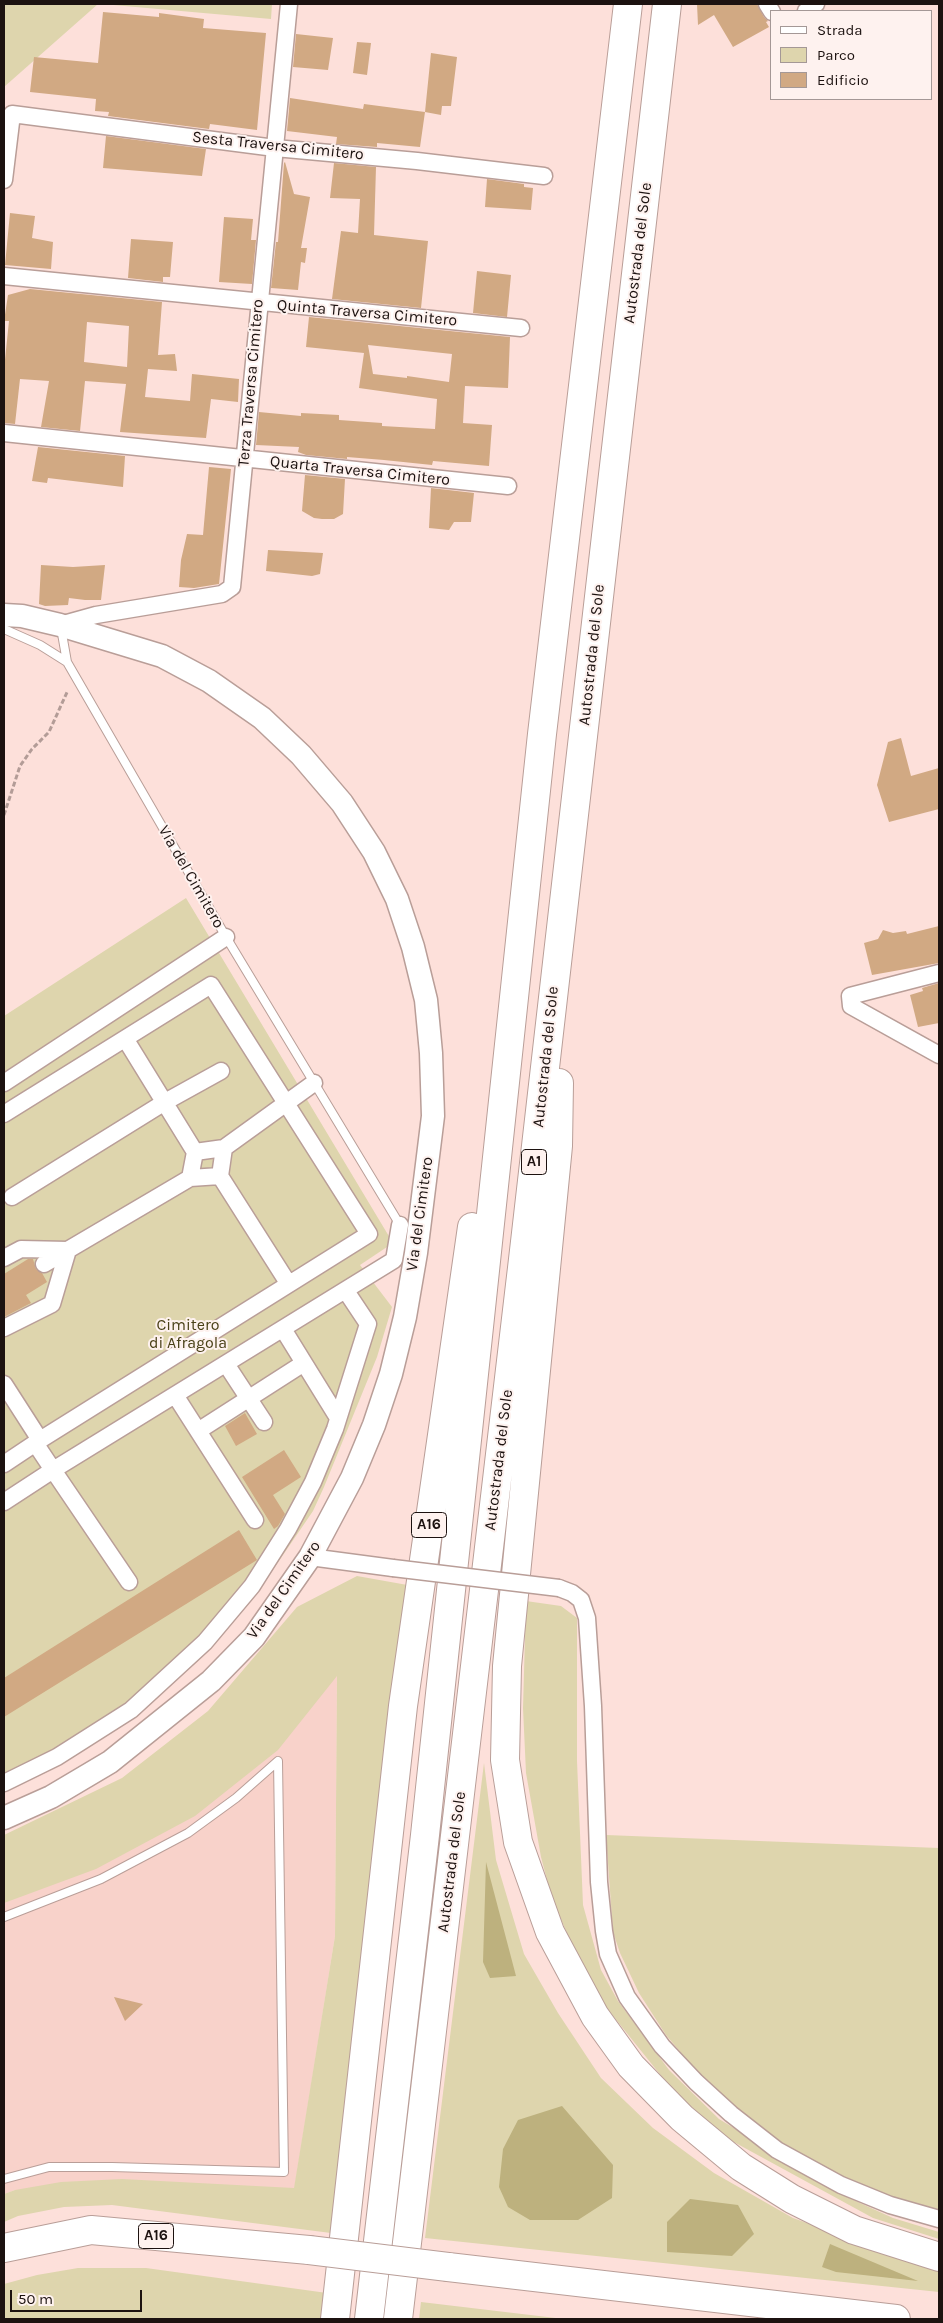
<!DOCTYPE html>
<html>
<head>
<meta charset="utf-8">
<style>
  body { margin:0 }
  #map { position:relative; width:943px; height:2323px; overflow:hidden; background:#fde0da; font-family:Karla,sans-serif }
  canvas { display:block }
  .frame { position:absolute; inset:0; border:5px solid #1c1210; pointer-events:none }
  .legend { position:absolute; left:770px; top:10px; width:162px; height:90px; box-sizing:border-box; background:#fef2ef; border:1px solid #a49896; margin:0; padding:6px 9px; list-style:none; font-size:15px; color:#1c1210 }
  .legend li { display:flex; align-items:center; gap:10px; height:25px }
  .legend b { width:25px; border:1px solid #a49896 }
  .scale { position:absolute; left:10px; top:2290px; width:132px; height:22px; box-sizing:border-box; border:2px solid #1c1210; border-top:0; padding-left:6px; font-size:15px; line-height:18px; white-space:nowrap; color:#1c1210; -webkit-text-stroke:4px #fef2ef; paint-order:stroke }
</style>
</head>
<body>
<div id="map">
<canvas width="943" height="2323"></canvas>
<div class="frame"></div>
<ul class="legend">
<li><b style="height:6px;background:#fff"></b>Strada</li>
<li><b style="height:14px;background:#ded5ad"></b>Parco</li>
<li><b style="height:14px;background:#d1a983"></b>Edificio</li>
</ul>
<div class="scale">50 m</div>
</div>
<script>
const ctx = document.querySelector('canvas').getContext('2d');
ctx.lineJoin = 'round';
function fillPath(path, color) {
  ctx.fillStyle = color;
  ctx.fill(path, 'evenodd');
}
function shape(rows) {
  const path = new Path2D();
  for (const r of rows) {
    path.moveTo(r[0], r[1]);
    for (let i = 2; i < r.length; i += 2) path.lineTo(r[i], r[i + 1]);
  }
  return path;
}
function strokePath(path, color, width, dash) {
  ctx.strokeStyle = color;
  ctx.lineWidth = width;
  ctx.lineCap = dash ? 'butt' : 'round';
  ctx.setLineDash(dash || []);
  ctx.stroke(path);
}
function label(font, color, halo, rows, align = 'center') {
  ctx.font = font + ' Karla,sans-serif';
  ctx.lineWidth = 4;
  ctx.setLineDash([]);
  ctx.textBaseline = 'middle';
  ctx.strokeStyle = halo;
  ctx.fillStyle = color;
  for (const [text, x, y, turn = 0] of rows) {
    ctx.save();
    ctx.translate(x, y);
    ctx.rotate((+turn || 0) * Math.PI / 180);
    ctx.textAlign = isNaN(turn) ? turn : align;
    if (halo) ctx.strokeText(text, 0, 0);
    ctx.fillText(text, 0, 0);
    ctx.restore();
  }
}
const built = shape([
  [337,1675,335,1936,293,2197,15,2190,4,2194,4,1884]
]);
const green = shape([
  [4,4,98,4,4,87],
  [102,4,272,4,271,19],
  [186,898,393,1243,360,1265,392,1307,377,1357,324,1487,313,1511,253,1599,198,1661,130,1720,45,1773,4,1792,4,1016],
  [357,1576,413,1586,331,2233,112,2205,64,2207,18,2216,4,2222,4,2194,15,2190,61,2182,122,2179,294,2188,335,1936,337,1676,278,1750,195,1816,96,1869,4,1903,4,1835,122,1778,208,1711,297,1607],
  [526,1601,561,1606,577,1618,577,1761,583,1905,601,1970,618,2001,669,2070,719,2119,849,2198,893,2218,939,2232,939,2239,873,2218,732,2141,675,2093,605,2006,578,1958,552,1899,541,1857,526,1773,523,1708],
  [484,1763,496,1860,524,1954,558,2013,601,2078,653,2128,714,2173,793,2218,876,2248,939,2266,939,2292,425,2238],
  [606,1835,939,1848,939,2212,893,2201,817,2171,756,2134,704,2080,666,2035,639,1993,620,1953,613,1932],
  [78,2268,146,2268,327,2293,323,2319,4,2319,4,2284,37,2275],
  [421,2302,564,2319,419,2319]
]);
const forest = shape([
  [486,1862,516,1976,490,1978,483,1962],
  [562,2106,613,2165,612,2198,578,2220,530,2220,508,2207,499,2187,503,2149,518,2120],
  [690,2199,738,2205,754,2234,732,2256,667,2252,667,2222],
  [830,2244,918,2281,836,2272,822,2267]
]);
const building = shape([
  [697,4,757,4,764,17,768,21,766,22,769,27,733,47,714,15,698,25],
  [103,12,159,17,159,13,204,19,203,28,266,33,257,130,210,124,209,129,108,116,109,112,95,111,96,99,30,92,34,57,98,63],
  [296,34,333,38,328,70,293,67],
  [357,42,371,43,367,75,353,73],
  [431,53,457,57,451,106,442,106,441,115,425,112],
  [290,98,363,109,364,104,425,112,420,147,377,143,377,147,336,144,337,137,287,131],
  [106,136,206,149,202,176,103,168],
  [285,162,294,194,310,197,301,248,307,248,305,263,301,262,298,290,271,288,276,242,278,242,284,163],
  [334,163,376,167,374,235,428,241,421,308,332,299,341,231,358,233,360,199,330,198],
  [487,179,524,184,524,187,533,188,531,210,485,207],
  [10,213,35,216,32,238,53,242,51,269,5,265],
  [224,217,253,219,251,240,256,240,252,284,219,282],
  [131,239,173,242,170,277,163,277,163,282,128,278],
  [477,271,511,275,507,317,473,313],
  [30,289,162,302,158,355,175,354,177,371,148,369,145,397,190,401,192,374,239,379,238,402,211,399,206,438,120,432,126,384,85,381,80,431,41,427,49,381,20,379,15,424,4,423,4,369,9,321,4,321,8,295],
  [87,322,129,326,127,367,84,362],
  [309,317,510,337,508,388,465,386,463,423,492,425,489,466,433,461,432,465,384,460,347,457,347,459,306,455,298,452,299,447,256,445,259,412,301,416,301,413,339,415,339,420,382,423,382,426,435,429,437,399,359,388,364,353,306,347],
  [368,345,452,354,449,382,407,376,407,378,373,374],
  [38,447,125,456,123,487,48,478,47,483,32,481],
  [209,467,231,469,219,584,194,588,179,587,181,560,187,534,203,535],
  [305,475,345,479,343,514,334,519,322,519,314,518,302,511],
  [431,488,474,493,471,522,454,522,449,530,429,528],
  [268,550,323,553,320,574,312,576,266,571],
  [41,565,73,567,105,565,101,600,85,600,69,598,68,605,45,606,39,604],
  [901,738,911,776,939,768,939,809,889,822,877,785,888,742],
  [939,926,939,963,872,975,864,943,878,939,883,930,893,933,906,931,907,934],
  [939,983,939,1023,918,1027,910,995,923,991,922,988],
  [28,1259,33,1259,36,1269,42,1273,47,1282,26,1295,31,1303,4,1317,4,1274],
  [245,1413,257,1434,236,1446,225,1426],
  [284,1450,301,1477,273,1495,285,1514,278,1526,274,1529,242,1477],
  [239,1530,257,1560,4,1717,4,1678],
  [114,1997,143,2004,125,2021]
]);
const path = shape([
  [4,815,20,766,32,749,49,732,68,690]
]);
const lane = shape([
  [61,628,67,662,226,937,400,1225],
  [4,629,40,645,67,662],
  [4,1917,101,1879,188,1833,236,1798,278,1761,284,2172,112,2167,49,2167,4,2179]
]);
const street = shape([
  [767,4,772,12],
  [806,11,816,4],
  [4,180,12,114,275,148,417,161,544,176],
  [4,276,521,328],
  [4,433,508,486],
  [60,625,96,615,222,594,232,587,289,4],
  [939,973,850,996,851,1006,939,1055],
  [126,1040,195,1152],
  [4,1083,226,937],
  [4,1114,211,985,369,1234,40,1440],
  [224,1148,195,1152,190,1178,220,1176,224,1148,314,1083],
  [220,1176,288,1283],
  [12,1197,165,1102,221,1071],
  [4,1258,21,1249,68,1250,52,1304,4,1328],
  [44,1264,190,1178],
  [283,1329,338,1418],
  [226,1364,264,1422],
  [4,1384,40,1440,4,1464],
  [175,1395,255,1520],
  [198,1431,304,1363],
  [35,1443,53,1470,394,1260,400,1225],
  [4,1502,53,1470,129,1582],
  [310,1557,393,1568],
  [559,1588,572,1593,581,1600,587,1618,593,1706,599,1882,604,1931,608,1954,627,1997,662,2046,696,2082,731,2114,777,2150,841,2185,890,2205,939,2219],
  [4,1783,57,1757,131,1710,205,1642,252,1586,288,1529,313,1482,335,1429,368,1324,346,1291]
]);
const secondary = shape([
  [4,615,22,616,60,625,162,656,209,681,262,718,301,755,342,803,374,852,397,899,413,947,426,1000,431,1053,433,1116,416,1253,405,1317,391,1374,374,1425,352,1478,310,1557,254,1637,211,1681,110,1762,51,1797,4,1818]
]);
const highway = shape([
  [559,1083,558,1146,507,1666,505,1760,518,1842,550,1932,595,2016,631,2066,682,2118,741,2167,792,2199,854,2230,939,2257],
  [4,2248,91,2230,309,2250],
  [448,2267,896,2319],
  [335,2319,403,1706,472,1227],
  [369,2319,425,1835,542,734,628,4],
  [398,2319,522,1268,667,4]
]);
const streetBridge = shape([
  [393,1568,559,1588]
]);
const highwayBridge = shape([
  [309,2250,448,2267]
]);
const shields = [
  [534,1162,25],
  [429,1525,35],
  [156,2236,35]
];
const shieldNames = [
  ["A1",534,1162],
  ["A16",429,1525],
  ["A16",156,2236]
];
const streetNames = [
  ["Sesta Traversa Cimitero",278,146,6],
  ["Autostrada del Sole",638,253,-83],
  ["Quinta Traversa Cimitero",367,313,5],
  ["Terza Traversa Cimitero",251,383,-85],
  ["Quarta Traversa Cimitero",360,471,6],
  ["Autostrada del Sole",592,655,-84],
  ["Via del Cimitero",191,877,60],
  ["Autostrada del Sole",546,1057,-84],
  ["Via del Cimitero",420,1214,-82],
  ["Autostrada del Sole",499,1460,-83],
  ["Via del Cimitero",284,1590,-55],
  ["Autostrada del Sole",452,1862,-83]
];
const parkNames = [
  ["Cimitero",188,1325],
  ["di Afragola",188,1343]
];
fillPath(built, '#f8d2ca');
fillPath(green, '#ded5ad');
fillPath(forest, '#bdb17e');
fillPath(building, '#d1a983');
strokePath(lane, '#b99e98', 10);
strokePath(street, '#b99e98', 19);
strokePath(secondary, '#b99e98', 25);
strokePath(highway, '#b99e98', 30);
strokePath(path, '#b39c97', 3, [5, 2.5]);
strokePath(lane, '#fff', 8);
strokePath(street, '#fff', 16);
strokePath(secondary, '#fff', 22);
strokePath(highway, '#fff', 28);
strokePath(streetBridge, '#b99e98', 19, []);
strokePath(highwayBridge, '#b99e98', 30, []);
strokePath(streetBridge, '#fff', 16);
strokePath(highwayBridge, '#fff', 28);
for (const [x, y, w] of shields) {
  const box = new Path2D();
  box.roundRect(x - w / 2, y - 12.5, w, 25, 4);
  ctx.fillStyle = '#fef2ef';
  ctx.fill(box);
  strokePath(box, '#1c1210', 1);
}
label('bold 15px', '#1c1210', null, shieldNames);
label('16px', '#1c1210', '#fef2ef', streetNames);
label('16px', '#4a4118', '#fef2ef', parkNames);
</script>
</body>
</html>
